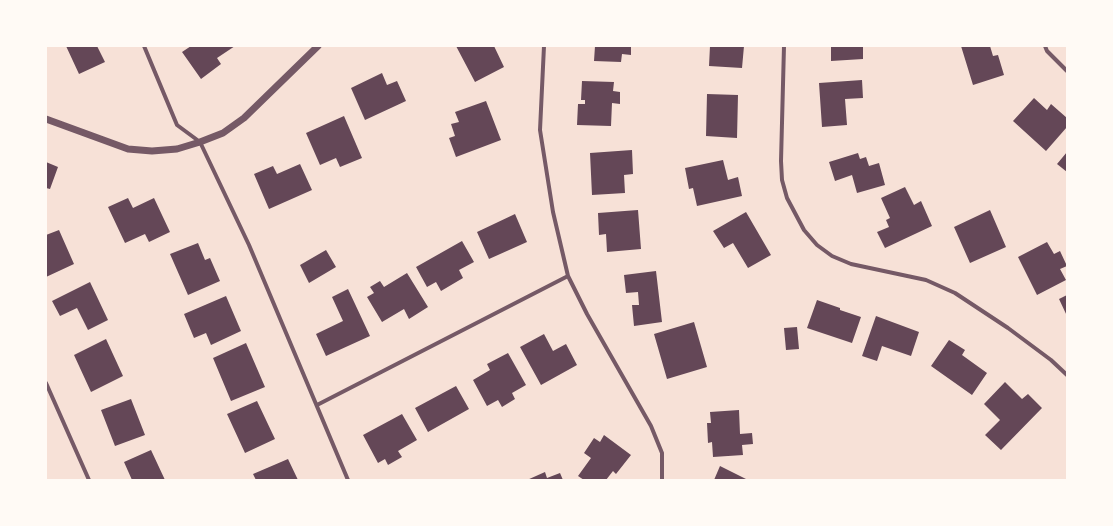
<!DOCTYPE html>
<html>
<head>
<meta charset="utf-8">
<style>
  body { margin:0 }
  #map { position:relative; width:1113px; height:526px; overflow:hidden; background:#f7e1d7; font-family:Montserrat,sans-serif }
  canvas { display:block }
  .frame { position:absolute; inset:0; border:47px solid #fffaf5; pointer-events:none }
</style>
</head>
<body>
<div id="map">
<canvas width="1113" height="526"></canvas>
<div class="frame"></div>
</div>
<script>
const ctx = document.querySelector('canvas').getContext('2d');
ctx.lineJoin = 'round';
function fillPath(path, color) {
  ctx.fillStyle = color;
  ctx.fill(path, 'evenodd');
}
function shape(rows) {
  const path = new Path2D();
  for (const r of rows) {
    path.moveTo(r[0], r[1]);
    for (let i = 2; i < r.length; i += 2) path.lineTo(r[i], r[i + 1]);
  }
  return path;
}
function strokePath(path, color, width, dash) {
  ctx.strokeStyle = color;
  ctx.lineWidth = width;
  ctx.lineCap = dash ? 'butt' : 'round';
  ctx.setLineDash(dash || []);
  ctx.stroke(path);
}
const building = shape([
  [66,46,97,46,105,62,79,74],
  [191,46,235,46,217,58,221,64,201,79,182,52],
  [456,46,494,46,504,67,475,82],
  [595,46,631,46,631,55,622,54,621,62,594,61],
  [710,46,744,46,742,68,709,66],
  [831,46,863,46,863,59,831,61],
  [961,46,990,46,993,56,998,55,1004,75,973,85],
  [382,73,387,85,397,81,406,101,365,120,351,88],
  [862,80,863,98,845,99,847,125,822,127,819,83],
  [582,81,614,82,613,91,620,92,620,104,612,103,611,126,577,125,578,104,585,104,585,100,581,100],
  [707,94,738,95,737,138,706,136],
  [1034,98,1047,110,1051,104,1067,118,1067,127,1046,151,1013,121],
  [486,101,501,140,456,157,449,138,455,136,451,124,459,122,455,112],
  [344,116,362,158,340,167,336,158,320,165,306,133],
  [632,150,633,174,624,175,625,193,592,195,590,153],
  [1067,152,1067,172,1057,164],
  [858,153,860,159,866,157,869,166,879,163,885,185,857,193,852,175,835,181,829,162],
  [723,160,728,180,738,177,742,196,697,206,693,188,689,189,685,168],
  [46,162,58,167,50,189,46,188],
  [300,164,312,190,269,209,254,174,273,166,277,174],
  [905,187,914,205,921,201,932,226,885,248,877,232,889,227,886,220,890,218,881,198],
  [128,198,133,208,154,198,170,232,149,242,145,234,125,243,108,207],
  [638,210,641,249,607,252,606,234,599,235,598,213],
  [990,210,1006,247,970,263,954,227],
  [746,212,771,255,748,268,733,243,724,248,713,231],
  [515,214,527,242,489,259,477,232],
  [59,230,74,264,46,277,46,235],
  [462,241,474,262,459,270,463,278,441,291,436,282,427,287,416,267],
  [1047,242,1054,254,1060,251,1067,266,1060,269,1066,280,1037,295,1018,257],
  [198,243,205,260,210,258,220,281,188,295,170,254],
  [326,250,336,267,309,283,300,265],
  [656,271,662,322,634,326,632,305,639,305,638,292,626,293,624,275],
  [407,273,428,307,409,319,404,309,382,322,367,297,374,293,370,287,380,281,384,287],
  [90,282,108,320,88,330,77,308,60,316,52,301],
  [348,289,370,336,326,356,316,334,343,321,332,297],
  [1067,295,1067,316,1059,299],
  [226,296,241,331,211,345,206,333,194,338,184,314],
  [817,300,840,308,840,310,861,317,852,343,807,328],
  [876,316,919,332,911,356,882,346,877,361,862,356],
  [694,322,707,367,667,379,654,334],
  [797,327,799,349,786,350,784,328],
  [544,334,553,351,566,344,577,365,541,385,520,347],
  [106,339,123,376,91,392,74,355],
  [949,340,965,350,962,355,987,373,972,395,931,366],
  [246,343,265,387,231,401,213,358],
  [508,353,526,385,512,393,515,399,502,407,498,400,487,406,473,380,490,370,487,364],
  [1005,382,1022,399,1028,394,1042,408,1001,450,985,435,1000,420,984,404],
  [456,386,469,409,428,432,415,408],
  [131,399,145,435,115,446,101,410],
  [257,401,275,439,245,453,227,414],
  [739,410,740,434,752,433,753,444,742,445,743,455,713,457,712,442,708,443,707,423,711,423,710,412],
  [402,414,417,440,398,451,402,457,388,465,385,459,378,463,363,435],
  [604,435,631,455,616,474,613,471,606,480,584,480,578,476,591,458,584,453,594,438,600,442],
  [151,450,165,480,132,480,124,462],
  [288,459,298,480,256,480,253,474],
  [720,466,748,480,714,480],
  [545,472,547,478,560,473,563,480,527,480]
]);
const minor = shape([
  [144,46,177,125,200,142,249,245,348,480],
  [544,46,540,130,553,212,568,276,587,314,651,426,662,453,662,480],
  [784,46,781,161,782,180,787,198,804,230,817,245,832,256,851,264,926,280,955,293,1008,328,1051,360,1067,375],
  [1045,46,1047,51,1067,71],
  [46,383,89,480],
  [317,405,568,276]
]);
const tertiary = shape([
  [46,119,128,149,152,151,177,149,200,142,223,133,244,118,318,46]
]);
fillPath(building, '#644757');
strokePath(minor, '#755966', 4);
strokePath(tertiary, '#755966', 7);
</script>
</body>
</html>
